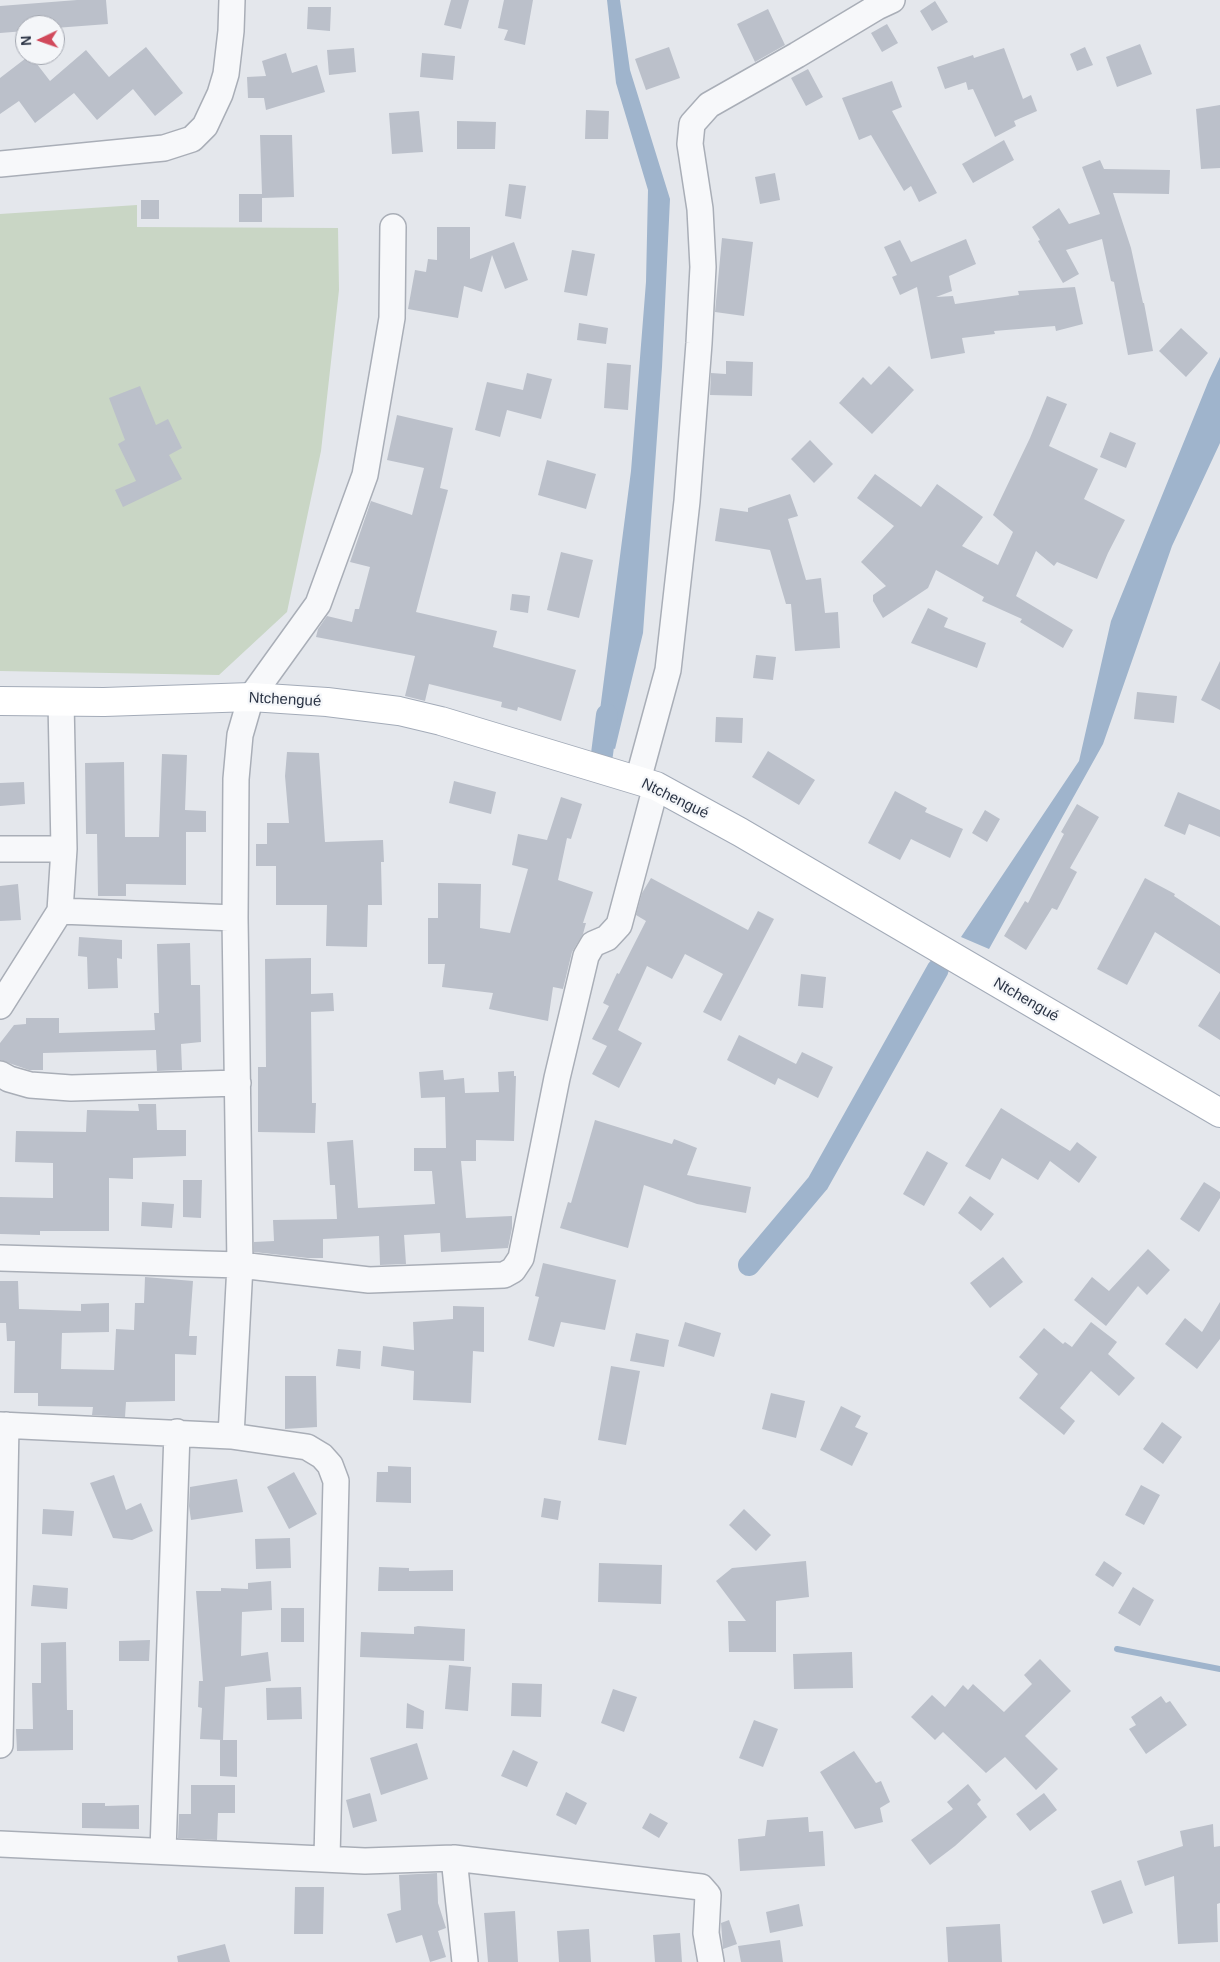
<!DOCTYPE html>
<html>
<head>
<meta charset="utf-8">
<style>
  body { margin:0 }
  #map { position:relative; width:1220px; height:1962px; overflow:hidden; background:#e4e7ec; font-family:Arial,sans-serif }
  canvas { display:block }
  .north { position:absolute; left:15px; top:15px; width:50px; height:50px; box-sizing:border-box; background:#f4f6f9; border:1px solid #a4a8b1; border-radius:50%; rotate:267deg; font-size:14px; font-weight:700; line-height:20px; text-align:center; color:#2b3445 }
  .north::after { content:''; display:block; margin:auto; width:18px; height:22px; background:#d1495b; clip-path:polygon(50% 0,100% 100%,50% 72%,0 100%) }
</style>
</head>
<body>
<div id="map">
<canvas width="1220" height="1962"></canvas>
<div class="north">N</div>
</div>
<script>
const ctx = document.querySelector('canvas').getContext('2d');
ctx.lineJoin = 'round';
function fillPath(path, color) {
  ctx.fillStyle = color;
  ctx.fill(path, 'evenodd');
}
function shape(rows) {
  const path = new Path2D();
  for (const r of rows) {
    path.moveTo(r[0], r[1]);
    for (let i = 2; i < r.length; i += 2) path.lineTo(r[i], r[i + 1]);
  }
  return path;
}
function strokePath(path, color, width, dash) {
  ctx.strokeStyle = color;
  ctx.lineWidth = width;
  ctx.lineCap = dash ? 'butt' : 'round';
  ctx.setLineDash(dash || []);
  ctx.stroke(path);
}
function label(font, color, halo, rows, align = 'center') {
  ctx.font = font + ' Arial,sans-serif';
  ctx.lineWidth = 4.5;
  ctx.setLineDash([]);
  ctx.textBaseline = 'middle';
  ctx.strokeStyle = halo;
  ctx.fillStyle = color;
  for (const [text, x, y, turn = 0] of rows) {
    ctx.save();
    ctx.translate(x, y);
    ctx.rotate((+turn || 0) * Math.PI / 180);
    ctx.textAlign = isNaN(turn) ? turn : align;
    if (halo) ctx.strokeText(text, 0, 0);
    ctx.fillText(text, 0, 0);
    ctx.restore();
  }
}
const green = shape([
  [137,205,137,227,338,228,339,290,321,451,287,612,219,675,0,671,0,214]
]);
const water = shape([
  [607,0,620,0,630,70,670,199,662,367,643,633,615,749,596,741,631,471,646,282,648,190,616,83],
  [1220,357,1220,443,1172,546,1103,744,989,949,961,937,1079,761,1111,621,1209,380]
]);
const stream = shape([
  [1117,1649,1220,1669]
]);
const canal = shape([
  [602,754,607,715],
  [749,1265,818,1183,938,969]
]);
const building = shape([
  [77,0,106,0,108,24,55,28,55,25,25,25,25,31,0,33,0,6],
  [451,0,469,0,461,29,444,25],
  [504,0,533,0,525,45,504,40,508,30,498,28],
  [935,1,948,22,932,31,920,11],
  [308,7,331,7,330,31,307,29],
  [768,9,785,45,755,62,737,24],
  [887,24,898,43,882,52,871,33],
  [1140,44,1152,74,1117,87,1106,57],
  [146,47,183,93,155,116,133,89,97,120,74,93,35,123,19,101,0,114,0,78,30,55,50,81,86,50,109,77],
  [669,47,680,78,646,90,635,59],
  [1085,47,1093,65,1077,71,1070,54],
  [354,48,356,72,329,75,327,50],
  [1004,48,1023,99,1031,95,1037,111,1014,121,1016,126,995,137,973,89,968,90,966,82,945,89,937,67,973,55,974,58],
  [286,53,292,73,317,65,325,92,266,110,264,98,248,98,247,77,266,76,262,61],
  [422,53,455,56,453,80,420,77],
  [808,69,823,97,806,106,791,78],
  [892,81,902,107,892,111,937,193,919,202,911,186,904,191,871,135,859,140,842,98],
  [1220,105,1220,168,1201,169,1196,109],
  [586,110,609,111,608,139,585,139],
  [419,111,423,152,392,154,389,113],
  [457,121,496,122,495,149,457,149],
  [260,135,292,135,294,197,262,198,262,222,239,222,239,194,262,194],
  [1004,140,1014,160,973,183,962,164],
  [1100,160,1104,169,1170,170,1169,194,1113,193,1131,248,1143,303,1144,303,1153,351,1128,355,1114,282,1111,281,1102,239,1066,250,1079,274,1063,283,1038,241,1040,240,1032,227,1059,208,1069,224,1100,214,1082,167],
  [775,173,780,200,760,204,755,177],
  [509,184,526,186,521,219,505,216],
  [141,200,159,200,159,219,141,219],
  [437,227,470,227,470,259,514,242,528,280,505,289,492,255,482,292,464,286,458,318,408,309,415,270,426,272,428,259,437,260],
  [722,238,753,242,744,316,715,312],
  [966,239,976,264,949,276,952,291,936,297,953,296,955,304,1019,295,1018,291,1075,287,1083,324,1056,331,1055,326,994,331,995,334,962,338,965,353,931,359,917,287,900,295,892,277,897,275,884,247,900,240,911,262],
  [572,250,595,254,587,296,564,292],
  [579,323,608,328,606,344,577,340],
  [1181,328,1208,353,1186,377,1159,351],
  [726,361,753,362,752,396,710,395,711,373,726,374],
  [607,363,631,365,628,410,604,408],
  [889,366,914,390,872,434,839,403,863,377,871,385],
  [527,373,552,379,541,419,507,410,500,437,475,430,487,382,523,390],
  [140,386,156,425,168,419,182,448,169,455,182,479,123,507,115,490,136,481,118,444,125,440,109,398],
  [1047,396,1067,404,1049,446,1098,469,1084,499,1125,520,1108,553,1097,579,1057,562,1054,566,1036,551,1016,596,1073,630,1063,648,1020,622,1022,619,982,601,984,597,936,570,928,588,883,618,873,601,873,595,886,586,861,562,894,526,857,498,875,474,921,507,937,484,983,517,962,546,998,565,1013,532,993,515,1030,438],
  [397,415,453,428,440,488,448,490,416,612,497,631,493,647,576,670,561,721,518,707,517,711,501,707,502,702,429,684,425,701,405,696,415,656,316,637,318,629,327,616,352,622,355,609,359,609,370,567,350,562,371,501,412,515,424,468,387,460],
  [1110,432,1136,443,1126,468,1100,457],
  [810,440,833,464,814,483,791,459],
  [547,460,596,474,586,509,538,495],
  [790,494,798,516,788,519,806,580,821,578,825,613,838,612,840,648,795,651,791,604,786,604,770,550,715,541,720,508,748,512,748,508],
  [561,552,593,560,579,618,547,610],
  [512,594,530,596,528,613,510,610],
  [928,608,948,618,944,627,986,643,977,668,911,643],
  [756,655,776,657,773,680,753,678],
  [1220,661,1220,710,1201,700],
  [1137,692,1177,696,1174,723,1134,719],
  [716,717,743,718,742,743,715,742],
  [768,751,815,780,799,805,752,777],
  [287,752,319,753,325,842,383,840,384,862,381,862,382,905,368,905,367,947,326,946,327,905,276,905,276,866,256,866,256,844,267,844,267,823,289,823,285,776],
  [162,754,187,755,185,810,206,811,206,832,186,832,186,885,126,884,126,896,98,896,97,834,86,834,85,763,124,762,125,837,159,837],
  [454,781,496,792,491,814,449,803],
  [24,782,25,804,0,806,0,783],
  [895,791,927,808,925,812,963,829,950,858,911,839,900,860,868,843],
  [1178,792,1220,810,1220,837,1189,824,1185,835,1164,826],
  [561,797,582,804,571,839,567,838,558,880,593,892,583,923,586,923,583,934,572,952,563,989,553,987,548,1021,489,1009,493,993,442,987,445,964,428,964,428,918,438,918,438,883,481,884,480,928,510,933,528,869,512,865,518,834,547,840],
  [1077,804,1099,817,1070,868,1077,872,1057,910,1052,908,1026,950,1004,936,1025,901,1028,903,1064,834,1061,832],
  [985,810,1000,819,987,842,972,833],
  [651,878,748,930,758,911,774,919,721,1021,703,1012,723,974,685,954,672,979,647,966,618,1030,642,1043,619,1088,592,1074,607,1046,592,1039,609,1006,603,1003,617,973,619,974,646,921,636,915,642,893],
  [1145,878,1175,894,1174,896,1220,926,1220,974,1155,932,1127,985,1097,969],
  [18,884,21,920,0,921,0,886],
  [79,937,122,940,122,959,117,958,118,988,88,989,87,957,78,956],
  [190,943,191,985,200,985,201,1042,181,1044,182,1070,157,1071,156,1050,43,1053,43,1070,29,1070,0,1060,0,1043,14,1025,26,1024,26,1018,59,1018,59,1033,155,1030,154,1013,159,1013,157,944],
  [311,958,311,994,333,993,334,1011,311,1012,312,1103,316,1103,315,1133,258,1132,258,1067,266,1067,265,959],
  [801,974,826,977,823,1008,798,1006],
  [1220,991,1220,1040,1198,1026],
  [739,1035,796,1064,802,1052,833,1067,818,1098,778,1078,775,1085,727,1060],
  [443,1070,444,1080,464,1078,465,1093,499,1092,498,1072,514,1071,514,1076,516,1076,514,1141,476,1140,476,1161,461,1161,466,1218,512,1216,512,1228,508,1248,441,1252,440,1233,404,1235,406,1264,380,1265,379,1236,323,1239,323,1258,308,1258,254,1252,254,1242,274,1241,273,1220,337,1219,335,1185,330,1185,327,1142,353,1140,358,1208,435,1204,432,1171,414,1171,414,1148,446,1148,445,1097,421,1098,419,1072],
  [138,1104,156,1104,157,1130,186,1130,186,1156,133,1158,133,1179,109,1178,109,1231,40,1231,40,1235,0,1234,0,1197,53,1198,53,1163,15,1162,16,1131,86,1132,87,1110,139,1111],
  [1001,1108,1070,1151,1077,1142,1097,1157,1079,1183,1050,1161,1038,1180,1002,1158,990,1180,965,1166],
  [595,1120,672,1144,674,1139,697,1148,687,1175,751,1187,746,1213,697,1204,644,1185,628,1248,560,1228,568,1202,571,1203],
  [927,1151,948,1163,924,1206,903,1194],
  [183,1180,202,1180,201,1218,183,1217],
  [1204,1182,1220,1192,1220,1198,1199,1232,1180,1219],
  [970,1196,994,1214,981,1231,958,1213],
  [142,1202,174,1204,172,1228,141,1226],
  [1148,1249,1170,1270,1147,1295,1138,1286,1106,1326,1074,1300,1092,1277,1109,1291],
  [1003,1257,1023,1282,990,1308,970,1283],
  [543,1263,616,1280,605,1330,561,1322,554,1347,528,1340,539,1297,535,1296],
  [145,1277,193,1281,189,1336,197,1336,196,1355,175,1354,175,1401,126,1402,125,1417,92,1415,93,1407,38,1406,38,1393,14,1393,15,1341,7,1341,6,1323,0,1323,0,1281,18,1281,19,1309,81,1311,81,1304,109,1303,109,1332,62,1333,61,1369,114,1370,116,1329,134,1330,135,1303,144,1303],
  [1220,1302,1220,1339,1197,1369,1165,1344,1185,1318,1202,1332],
  [453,1306,484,1307,484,1352,473,1351,471,1403,413,1400,414,1371,381,1366,383,1346,414,1350,413,1322,453,1319],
  [685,1322,721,1333,714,1357,678,1346],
  [1091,1322,1117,1342,1108,1354,1135,1378,1119,1396,1091,1371,1060,1408,1075,1421,1064,1435,1019,1398,1038,1374,1019,1357,1044,1328,1063,1344,1065,1342,1072,1347],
  [636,1333,669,1340,664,1367,630,1361],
  [338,1349,361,1351,360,1369,336,1366],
  [611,1366,640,1371,626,1445,598,1440],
  [285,1376,316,1376,317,1427,285,1429],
  [771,1393,805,1401,796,1438,762,1429],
  [841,1406,861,1416,855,1427,868,1433,852,1466,820,1450],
  [1162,1422,1182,1437,1163,1464,1143,1449],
  [388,1466,411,1467,411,1503,376,1502,377,1472,388,1472],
  [294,1472,317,1514,289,1529,267,1487],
  [114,1475,126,1510,141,1503,153,1531,132,1540,113,1538,90,1483],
  [237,1479,243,1512,191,1520,189,1506,190,1487],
  [1141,1485,1160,1495,1144,1525,1125,1515],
  [544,1498,561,1501,558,1520,541,1517],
  [43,1509,74,1511,72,1536,42,1534],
  [744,1509,771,1535,756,1551,729,1525],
  [290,1538,291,1568,256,1569,255,1539],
  [806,1561,809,1597,776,1601,776,1652,729,1652,728,1621,746,1621,716,1581,732,1568],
  [1104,1561,1122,1573,1113,1587,1095,1575],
  [599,1563,662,1565,661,1604,598,1602],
  [379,1567,409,1568,409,1571,453,1570,453,1591,378,1591],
  [271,1581,272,1610,242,1612,241,1656,268,1652,271,1681,225,1687,223,1740,200,1739,202,1708,198,1707,199,1681,203,1681,196,1591,221,1591,221,1588,248,1589,248,1583],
  [33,1585,68,1588,67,1609,31,1606],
  [1133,1587,1154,1600,1140,1626,1118,1613],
  [281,1608,304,1608,304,1642,281,1642],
  [418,1626,465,1629,464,1661,360,1657,361,1632,414,1634,414,1627],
  [150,1640,149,1661,119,1661,119,1641],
  [66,1642,67,1710,73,1710,73,1750,17,1751,16,1729,33,1729,32,1683,41,1683,41,1643],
  [852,1652,853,1688,794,1689,793,1654],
  [1040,1659,1071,1691,1025,1736,1058,1769,1036,1790,1005,1757,986,1773,943,1732,935,1740,911,1717,932,1695,945,1707,963,1685,968,1690,973,1684,1004,1712,1032,1684,1024,1675],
  [449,1665,471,1667,468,1711,445,1709],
  [512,1683,542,1684,541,1717,511,1716],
  [301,1687,302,1719,267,1720,266,1688],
  [613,1689,637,1697,624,1732,601,1723],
  [1161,1696,1166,1703,1170,1701,1187,1725,1146,1754,1129,1729,1136,1725,1131,1717],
  [407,1703,424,1711,423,1729,406,1728],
  [754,1720,778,1729,763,1767,739,1758],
  [220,1740,237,1740,237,1777,220,1776],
  [417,1743,428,1779,381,1795,370,1758],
  [513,1750,538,1762,527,1787,501,1776],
  [854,1751,876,1783,881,1781,890,1802,880,1808,883,1822,855,1829,820,1772],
  [968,1784,981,1800,977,1804,987,1817,955,1846,930,1865,911,1840,953,1809,947,1802],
  [191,1785,235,1785,235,1813,218,1813,217,1840,178,1838,179,1814,191,1814],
  [566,1792,587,1803,576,1825,556,1815],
  [370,1793,377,1821,353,1828,346,1800],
  [1044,1793,1057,1810,1030,1831,1016,1814],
  [82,1803,105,1803,105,1806,139,1805,139,1829,82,1828],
  [650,1813,668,1823,659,1838,642,1828],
  [808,1817,809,1832,823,1831,825,1866,740,1871,738,1839,765,1836,767,1820],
  [1213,1824,1214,1847,1220,1846,1220,1903,1217,1904,1218,1942,1178,1944,1174,1876,1145,1886,1137,1861,1183,1846,1180,1831],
  [437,1873,438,1903,446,1928,438,1931,446,1957,430,1962,422,1935,396,1943,387,1914,401,1910,399,1875],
  [1121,1880,1133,1913,1103,1924,1091,1891],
  [295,1887,324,1887,323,1934,294,1934],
  [799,1904,803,1926,770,1933,766,1912],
  [515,1911,518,1962,488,1962,484,1913],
  [729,1920,737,1944,723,1949,721,1923],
  [1000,1924,1002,1962,948,1962,946,1927],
  [589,1929,591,1962,559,1962,557,1931],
  [680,1933,682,1962,655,1962,653,1935],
  [780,1940,783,1962,741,1962,738,1946],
  [225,1944,230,1962,178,1962,177,1956]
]);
const minor = shape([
  [0,164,164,148,192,139,205,126,220,94,226,74,231,31,232,0],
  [638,780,668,670,687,501,699,343,703,267,700,209,690,144,692,124,709,105,797,55,877,7,892,0],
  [0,849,64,849],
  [60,911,235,918],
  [0,1006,60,911,64,849,61,701],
  [0,1074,9,1079,30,1085,71,1088,238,1083],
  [0,1258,240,1265,235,918,236,779,240,735,251,697,318,604,365,475,392,318,393,227],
  [0,1425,231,1436,307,1447,322,1456,330,1465,336,1481,327,1858],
  [231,1436,240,1265,369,1280,504,1275,513,1270,521,1258,557,1078,586,956,593,944,607,938,619,925,656,786],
  [0,1745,6,1425],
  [0,1844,365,1861,454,1858,701,1887,708,1895,706,1933,711,1962],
  [163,1851,177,1432],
  [454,1858,465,1962]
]);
const primary = shape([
  [0,701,104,702,251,697,327,702,399,711,441,721,656,786,740,832,1220,1113]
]);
const streetNames = [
  ["Ntchengué",285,700,3],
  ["Ntchengué",675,799,26],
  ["Ntchengué",1026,1000,30]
];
fillPath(green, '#c9d6c5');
fillPath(water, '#9fb4cc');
strokePath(stream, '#9fb4cc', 6);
strokePath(canal, '#9fb4cc', 22);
fillPath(building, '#bbc0ca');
strokePath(minor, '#a9aeb7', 28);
strokePath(primary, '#a3abb8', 30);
strokePath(minor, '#f7f8fa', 25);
strokePath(primary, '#fff', 28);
label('15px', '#2b3445', '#f4f6f9', streetNames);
</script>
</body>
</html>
